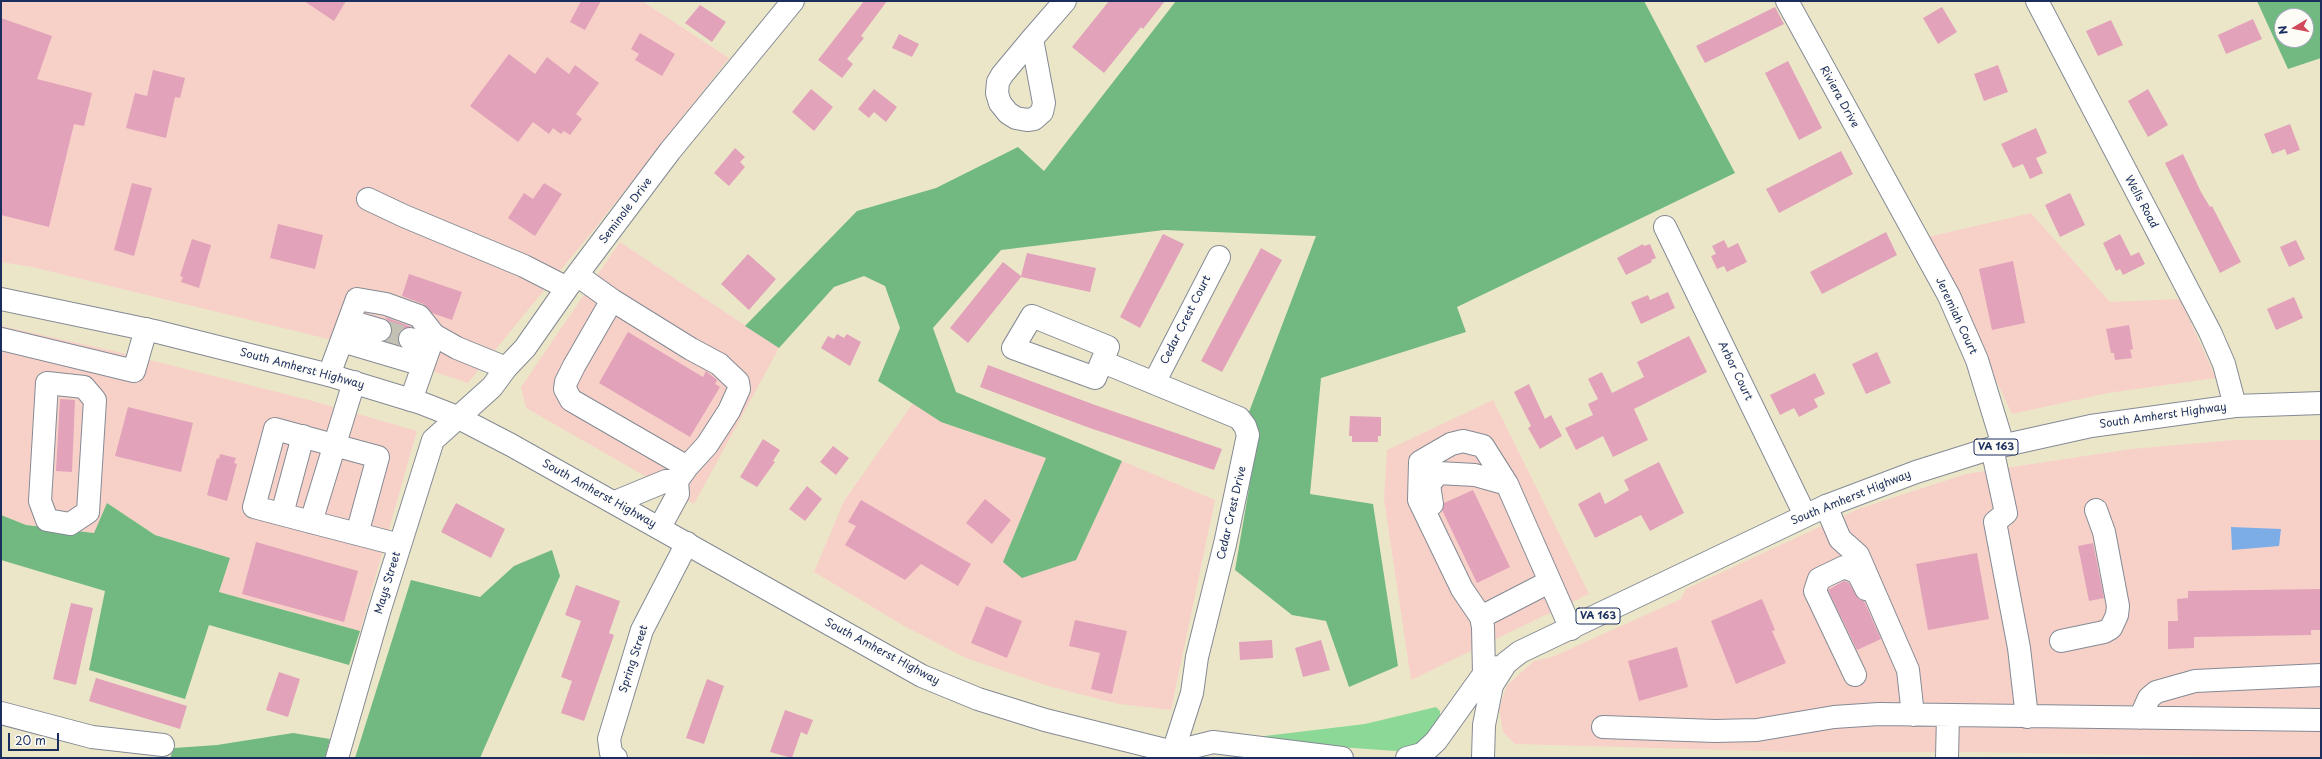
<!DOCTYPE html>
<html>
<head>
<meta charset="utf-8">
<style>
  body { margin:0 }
  #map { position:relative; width:2322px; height:759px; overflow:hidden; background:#ece6c9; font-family:"Playpen Sans",sans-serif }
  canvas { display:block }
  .frame { position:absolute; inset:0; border:2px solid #1b2f5e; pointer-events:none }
  .north { position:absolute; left:2274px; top:8px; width:40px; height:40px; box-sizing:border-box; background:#fdfcf7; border:1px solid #a3aaba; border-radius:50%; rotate:260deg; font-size:11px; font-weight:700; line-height:16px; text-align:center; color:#1b2f5e }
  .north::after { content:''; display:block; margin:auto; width:14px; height:18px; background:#d1495b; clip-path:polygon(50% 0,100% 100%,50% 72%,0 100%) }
  .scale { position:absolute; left:8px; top:733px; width:51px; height:18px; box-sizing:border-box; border:2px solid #1b2f5e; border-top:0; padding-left:5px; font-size:12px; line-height:14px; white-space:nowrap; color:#1b2f5e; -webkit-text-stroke:3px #fdfcf7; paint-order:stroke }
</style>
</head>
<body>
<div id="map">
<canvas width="2322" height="759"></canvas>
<div class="frame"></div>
<div class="north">N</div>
<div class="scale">20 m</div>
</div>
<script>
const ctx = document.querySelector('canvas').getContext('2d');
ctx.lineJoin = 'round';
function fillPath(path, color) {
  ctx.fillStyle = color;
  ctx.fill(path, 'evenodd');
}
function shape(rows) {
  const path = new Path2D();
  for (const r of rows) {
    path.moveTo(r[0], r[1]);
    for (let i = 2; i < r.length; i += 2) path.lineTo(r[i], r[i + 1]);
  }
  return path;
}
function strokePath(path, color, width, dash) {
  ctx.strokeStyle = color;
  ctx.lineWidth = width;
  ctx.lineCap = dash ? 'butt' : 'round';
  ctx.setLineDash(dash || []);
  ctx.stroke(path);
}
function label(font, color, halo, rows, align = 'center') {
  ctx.font = font + ' "Playpen Sans",sans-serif';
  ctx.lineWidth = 3;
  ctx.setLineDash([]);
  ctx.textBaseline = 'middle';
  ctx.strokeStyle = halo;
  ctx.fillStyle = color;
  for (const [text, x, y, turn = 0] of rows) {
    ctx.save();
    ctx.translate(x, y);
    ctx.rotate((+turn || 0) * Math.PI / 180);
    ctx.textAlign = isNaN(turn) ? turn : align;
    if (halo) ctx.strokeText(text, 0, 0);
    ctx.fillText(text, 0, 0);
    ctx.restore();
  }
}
const built = shape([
  [1,1,642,1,729,58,596,227,468,383,408,363,328,339,32,267,1,262],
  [2031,213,2110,302,2180,299,2216,378,2108,393,2012,414,1928,237],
  [620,242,779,348,694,504,526,408,521,387],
  [1,326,114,351,309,400,417,431,360,631,219,592,230,558,155,535,107,503,94,533,26,525,1,515],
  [1493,400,1589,594,1411,680,1384,499,1387,450],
  [913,403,941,422,1046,458,1004,561,1076,560,1122,461,1215,500,1171,710,1119,704,1048,686,966,658,904,626,814,572,844,501],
  [2235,440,2321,440,2321,758,1969,752,1796,752,1515,744,1503,732,1499,709,1507,685,1534,661,1552,657,1681,599,1686,589,1858,509,1966,474,2131,449]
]);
const green = shape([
  [1436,707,1440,711,1440,724,1410,752,1296,744,1256,737,1365,724]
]);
const forest = shape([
  [1176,1,1644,1,1735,173,1457,307,1466,332,1321,378,1310,494,1373,504,1398,666,1349,687,1326,621,1292,615,1235,570,1258,436,1249,412,1316,236,1164,230,1001,250,933,328,956,392,1122,461,1076,560,1022,578,1003,562,1046,458,941,422,878,381,900,328,885,286,864,276,834,287,779,348,745,326,857,211,936,188,1018,147,1044,171],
  [2257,1,2321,1,2321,58,2288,69],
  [2282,16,2306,16,2306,40,2282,40],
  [107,503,155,535,230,558,219,592,360,631,349,665,209,625,185,699,89,670,105,591,1,560,1,515,26,525,94,533],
  [552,550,560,576,480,758,355,758,411,580,480,597,514,566],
  [293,733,330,739,325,758,170,758,174,748,217,745]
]);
const water = shape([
  [2231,527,2281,529,2279,546,2232,550]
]);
const building = shape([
  [304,1,346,1,334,21],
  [581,1,601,1,585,30,570,22],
  [864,1,887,1,861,36,864,38,847,59,853,64,842,78,818,60],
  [1109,1,1165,1,1143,29,1141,27,1104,73,1072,47],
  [700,5,726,22,712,42,685,23],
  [1775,7,1784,24,1705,63,1696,46],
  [1942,7,1957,32,1938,44,1923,18],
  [1,18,52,36,37,79,92,93,84,126,74,124,49,227,1,215],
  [2253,19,2262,39,2226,54,2218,35],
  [2111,20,2123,45,2098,56,2086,31],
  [640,33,675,54,662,76,635,60,639,54,631,49],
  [899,34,919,44,912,57,892,48],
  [509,54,535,74,547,57,569,74,575,65,599,83,576,114,582,119,570,135,564,131,561,134,553,128,549,134,533,122,518,142,470,106],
  [1788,61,1822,128,1799,140,1765,73],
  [1998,65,2008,92,1984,101,1974,74],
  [153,70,185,78,180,98,175,97,166,138,126,128,135,93,147,96],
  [811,89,833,107,814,131,792,112],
  [874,89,897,107,886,122,874,112,869,118,858,109],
  [2148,89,2168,125,2148,137,2128,101],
  [2290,124,2300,150,2287,155,2285,149,2272,154,2264,134],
  [2036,128,2047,153,2036,158,2043,173,2030,179,2023,164,2013,168,2001,144],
  [735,148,745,157,740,162,745,167,729,186,714,173],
  [1841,151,1853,174,1779,213,1766,189],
  [2183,154,2201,192,2210,207,2212,206,2241,262,2220,273,2165,163],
  [132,183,152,188,134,256,114,250],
  [544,183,562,194,535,236,508,218,524,193,533,199],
  [2070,193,2085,225,2060,237,2045,205],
  [278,224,323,235,315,269,270,258],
  [1886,232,1897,255,1822,294,1810,272],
  [1163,234,1184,244,1140,328,1120,317],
  [2120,234,2131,256,2139,252,2145,264,2123,275,2120,269,2116,271,2103,243],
  [192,239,211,245,199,288,181,282,183,277,180,276],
  [1724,240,1728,248,1738,243,1747,262,1727,272,1724,266,1717,269,1711,256,1716,254,1712,246],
  [2296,240,2305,259,2289,267,2280,247],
  [1643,244,1644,246,1650,244,1656,258,1651,260,1652,262,1626,275,1617,258],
  [1261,248,1282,260,1222,372,1201,361],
  [1027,253,1096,268,1090,292,1021,277,968,343,950,328,1003,262,1021,276],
  [748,254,776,279,749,310,721,284],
  [2013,261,2025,323,1992,330,1979,269],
  [409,274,462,292,452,320,432,313,423,304,402,296],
  [1668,292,1675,308,1641,324,1631,302,1648,295,1650,300],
  [2294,297,2303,318,2276,330,2267,309],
  [385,317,412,327,402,330,398,335,399,345,385,341,392,334,392,327],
  [2129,325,2133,349,2130,350,2132,358,2115,360,2114,353,2111,353,2106,329],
  [628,332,703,377,706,371,717,380,715,384,720,387,690,437,599,383],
  [837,334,844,338,847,334,861,342,850,366,821,348,828,336,834,339],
  [1689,336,1707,372,1634,409,1648,440,1613,457,1603,436,1576,450,1565,428,1593,415,1588,404,1598,399,1588,379,1602,372,1612,393,1644,377,1637,362],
  [1877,352,1891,383,1866,394,1852,364],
  [988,365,1095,405,1222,449,1214,470,1087,427,980,387],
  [1815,373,1825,394,1814,399,1818,407,1799,417,1794,408,1780,415,1770,395],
  [1529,384,1545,419,1551,415,1562,436,1540,449,1528,428,1531,426,1514,392],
  [60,399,75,400,72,472,56,471],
  [128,407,193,423,181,472,115,456],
  [1350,416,1381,417,1381,436,1378,436,1378,442,1352,442,1352,436,1349,436],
  [763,439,780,450,773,461,775,462,757,487,740,477],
  [833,446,849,458,836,475,820,462],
  [220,454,236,458,234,463,237,464,227,501,207,495,217,458,219,459],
  [1659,462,1684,513,1650,531,1641,515,1595,538,1578,504,1600,492,1605,504,1629,490,1624,480],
  [807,486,822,499,805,521,789,509],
  [1473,490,1510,567,1477,583,1442,510,1444,503],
  [985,499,1011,520,992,544,966,523],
  [861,500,971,564,958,586,921,564,905,580,845,545,856,526,848,522],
  [456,503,505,529,491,558,441,532],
  [256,542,358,571,344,622,242,594],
  [2093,543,2104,598,2089,601,2078,546],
  [1977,553,1989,619,1928,630,1916,564],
  [1844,581,1849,583,1859,599,1864,601,1881,639,1857,650,1828,590],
  [576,585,620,601,609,633,614,635,584,721,561,713,572,681,561,677,581,621,565,615],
  [2321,589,2321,630,2311,630,2311,635,2194,637,2194,648,2168,649,2168,621,2178,621,2177,599,2188,598,2188,591],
  [1762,599,1775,630,1772,631,1786,663,1736,684,1711,621],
  [71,603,93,608,76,685,53,679],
  [986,606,1022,621,1007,658,971,643],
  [1075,620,1127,631,1112,694,1091,689,1100,653,1069,646],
  [1272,640,1273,658,1240,660,1239,642],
  [1321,640,1330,670,1303,677,1295,648],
  [1677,647,1688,687,1639,701,1628,661],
  [279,672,300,679,288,717,266,710],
  [96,678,187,706,180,729,89,701],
  [707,679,724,686,704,744,686,738],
  [785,710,813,720,807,735,801,732,792,758,770,752]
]);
const minorTunnel = shape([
  [380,330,410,339]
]);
const minor = shape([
  [1787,1,1949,296,1977,360,2003,445],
  [2037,1,2210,332,2224,364,2235,406],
  [1032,39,1044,103,1042,112,1034,119,1027,120,1016,118,1008,113,1000,103,997,93,998,82,1002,75,1032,39,1065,1],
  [368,199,404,216,524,266,567,288],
  [1665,227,1805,515],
  [577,275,612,300,574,366,566,382,565,389,571,400,687,467,677,481],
  [612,300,691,349,719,364,738,382,739,389,729,411,707,445,687,467],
  [1032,316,1108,347,1095,378,1013,348,1032,316],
  [349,321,380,330],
  [1,339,134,371,146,329],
  [410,339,430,346],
  [342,341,423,365],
  [1103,362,1239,418,1245,426,1248,435,1225,544,1197,657,1192,693,1173,752],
  [329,375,357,299,386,304,419,316,434,335,457,348,506,368],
  [47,383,84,387,95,400,88,512,70,524,47,520,40,501,47,383],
  [1154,383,1219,257],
  [411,400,434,335],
  [1992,448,2006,513,1995,522,2019,648,2027,717],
  [615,502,666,481,677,481,678,494,660,527],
  [1432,504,1429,485,1438,473,1475,475,1507,484],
  [1826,506,1840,539,1858,555,1908,670,1913,715],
  [282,514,303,436],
  [311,522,354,382],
  [357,534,378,457,275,429,254,507,311,522,400,545],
  [1481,617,1549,582],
  [2061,641,2104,632,2111,628,2117,615,2118,606,2104,532,2096,510],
  [1855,675,1815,591,1819,579,1844,567,1858,573,1866,589],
  [1492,685,1484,674,1483,627,1481,617,1462,589,1419,500,1420,462,1451,444,1463,441,1483,446,1507,484,1571,629],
  [1,713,92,737,163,745],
  [2140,718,2149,698,2156,692,2195,681,2321,675],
  [1603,727,1715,731,1757,730,1834,717,1879,714,2321,720],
  [337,758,379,612,433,440,492,387,506,368,525,348,567,288,670,151,793,1],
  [616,758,611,753,609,739,642,630,687,543],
  [1947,758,1948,715]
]);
const major = shape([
  [1,299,154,331,329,375,421,403,457,417,511,445,922,676,978,699,1045,720,1173,752,1182,758],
  [1173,752,1213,742,1342,758],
  [1407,758,1422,754,1436,741,1484,674,1498,667],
  [1483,758,1484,725,1492,685,1506,663,1520,652,1826,506,1916,472,1992,448,2091,426,2235,406,2321,403]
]);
const shields = [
  [1996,447,44],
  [1598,616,44]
];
const shieldNames = [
  ["VA 163",1996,447],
  ["VA 163",1598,616]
];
const streetNames = [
  ["Riviera Drive",1839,97,61],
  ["Wells Road",2141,202,62],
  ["Seminole Drive",626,211,-53],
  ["Jeremiah Court",1956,316,65],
  ["Cedar Crest Court",1186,320,-63],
  ["South Amherst Highway",302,369,15],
  ["Arbor Court",1735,371,64],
  ["South Amherst Highway",2163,416,-8],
  ["South Amherst Highway",599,494,29],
  ["South Amherst Highway",1851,498,-22],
  ["Cedar Crest Drive",1232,513,-77],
  ["Mays Street",388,583,-73],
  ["South Amherst Highway",882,652,28],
  ["Spring Street",634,659,-72]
];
fillPath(built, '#f7d1c8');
fillPath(green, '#8cd997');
fillPath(forest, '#71b980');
fillPath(water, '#7cade7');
fillPath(building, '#e2a2ba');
strokePath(minorTunnel, '#c2c1b4', 22, [22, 11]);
strokePath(minor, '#848a94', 24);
strokePath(major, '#848a94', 24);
strokePath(minor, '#fff', 22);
strokePath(major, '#fff', 22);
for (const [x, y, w] of shields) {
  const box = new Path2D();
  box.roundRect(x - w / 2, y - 8, w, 16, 3);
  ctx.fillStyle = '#fdfcf7';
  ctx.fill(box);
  strokePath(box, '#1b2f5e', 1);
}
label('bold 10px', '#1b2f5e', null, shieldNames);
label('11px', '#1b2f5e', '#fdfcf7', streetNames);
</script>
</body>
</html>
